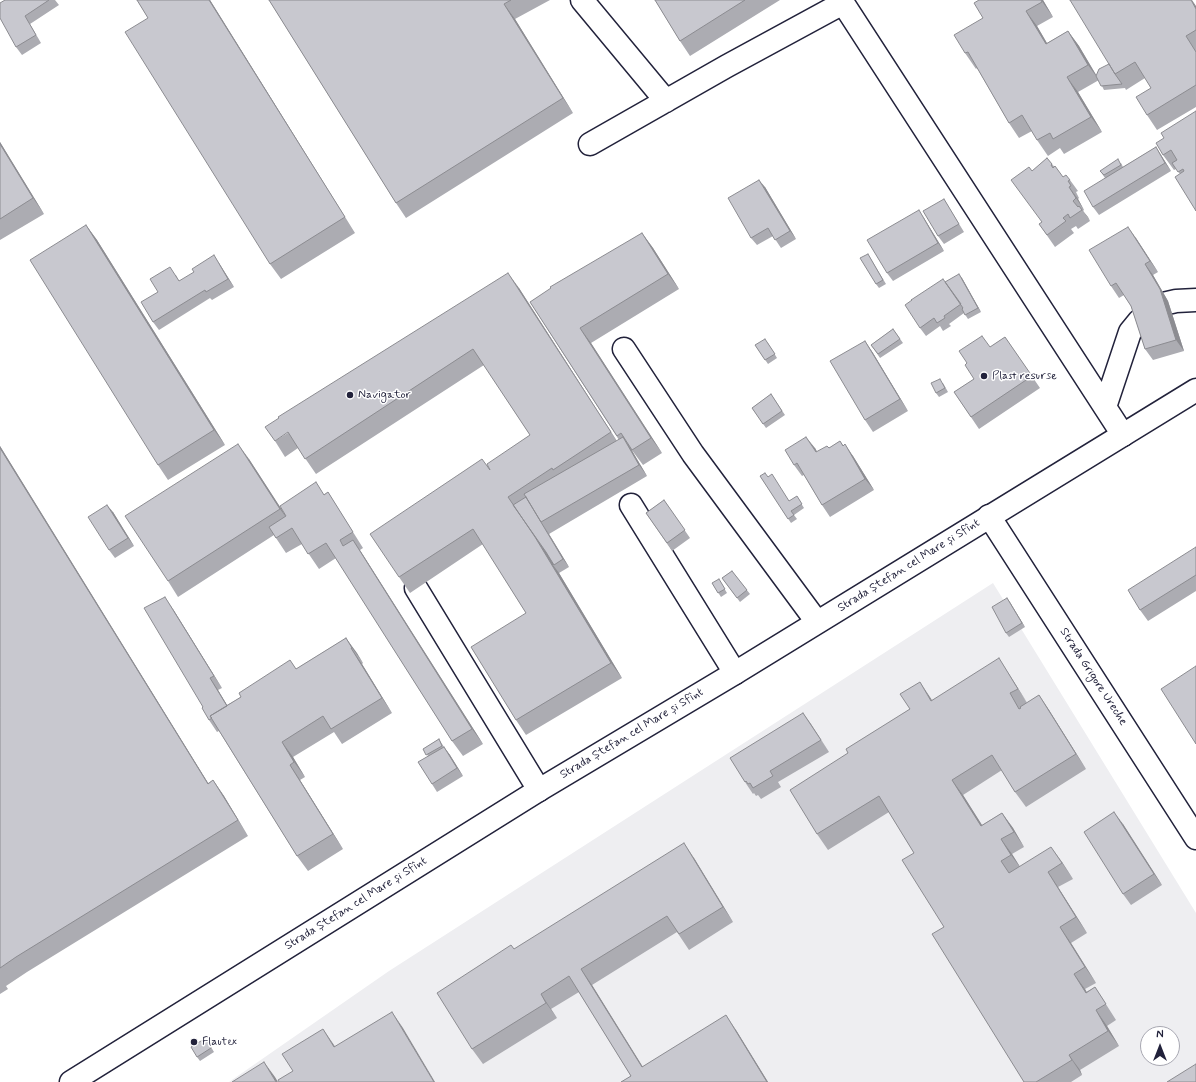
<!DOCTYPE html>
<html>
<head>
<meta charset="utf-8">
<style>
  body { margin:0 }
  #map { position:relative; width:1196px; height:1082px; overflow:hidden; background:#fff; font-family:Mynerve,sans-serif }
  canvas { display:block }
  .north { position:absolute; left:1140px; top:1026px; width:40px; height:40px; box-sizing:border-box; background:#fff; border:1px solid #a7a7b1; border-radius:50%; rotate:0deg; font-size:11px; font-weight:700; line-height:16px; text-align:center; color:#22223b }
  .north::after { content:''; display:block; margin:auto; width:14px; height:18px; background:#22223b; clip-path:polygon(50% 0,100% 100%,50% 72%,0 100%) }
</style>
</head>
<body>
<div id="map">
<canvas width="1196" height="1082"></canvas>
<div class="north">N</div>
</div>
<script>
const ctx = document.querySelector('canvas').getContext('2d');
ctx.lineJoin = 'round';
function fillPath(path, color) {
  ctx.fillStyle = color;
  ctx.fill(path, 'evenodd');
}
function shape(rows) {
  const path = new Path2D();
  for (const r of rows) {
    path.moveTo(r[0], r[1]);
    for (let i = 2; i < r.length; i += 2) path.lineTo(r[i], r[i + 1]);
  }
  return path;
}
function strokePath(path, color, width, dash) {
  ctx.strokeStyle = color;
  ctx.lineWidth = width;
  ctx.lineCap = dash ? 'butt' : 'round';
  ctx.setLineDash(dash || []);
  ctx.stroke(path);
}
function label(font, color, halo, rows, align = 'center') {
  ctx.font = font + ' Mynerve,sans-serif';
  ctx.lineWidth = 3;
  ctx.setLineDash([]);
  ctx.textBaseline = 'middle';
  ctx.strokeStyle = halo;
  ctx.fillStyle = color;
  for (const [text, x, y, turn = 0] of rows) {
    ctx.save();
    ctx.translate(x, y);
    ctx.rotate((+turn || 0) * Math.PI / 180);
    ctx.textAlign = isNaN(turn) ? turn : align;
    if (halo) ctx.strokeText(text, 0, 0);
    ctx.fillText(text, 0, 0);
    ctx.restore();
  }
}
const built = shape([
  [993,583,1196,913,1196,1082,229,1082,389,971],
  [1148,1034,1172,1034,1172,1058,1148,1058]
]);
const minor = shape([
  [582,0,666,101],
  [841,0,1123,435],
  [590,144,727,66,843,3],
  [624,349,693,454,817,622],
  [1105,407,1130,332,1139,321,1152,310,1163,304,1176,301,1196,300],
  [631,505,735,673],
  [989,516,1196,838],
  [416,588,539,790]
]);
const major = shape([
  [71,1082,539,790,735,673,1196,390]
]);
const wall = shape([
  [5,0,55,0,59,5,30,24,41,43,22,55,16,47],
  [137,0,210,0,355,233,281,279,270,264,148,18],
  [269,0,550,0,515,19,573,113,406,218,396,203],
  [655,0,780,0,690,56,680,41],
  [979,0,1043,0,1053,17,1037,26,1047,43,1068,31,1079,46,1098,78,1109,64,1196,6,1196,107,1157,130,1147,115,1151,88,1145,78,1126,90,1125,88,1104,90,1099,80,1078,92,1102,132,1064,154,1060,148,1048,156,1037,140,1032,131,1019,138,1009,123,977,68,976,69,965,53,983,18],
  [1196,111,1196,211,1180,174,1176,169,1174,170,1163,155,1164,138],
  [0,142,44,214,0,240],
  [1156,147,1171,171,1099,215,1093,207,1105,178,1100,171,1121,163,1123,167],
  [1047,158,1063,177,1070,180,1078,191,1076,192,1079,198,1078,199,1084,210,1083,211,1090,221,1078,229,1076,226,1071,229,1074,233,1055,247,1039,224,1042,222,1029,167,1032,171],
  [765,187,796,239,781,248,773,236,757,245,751,238],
  [944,199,964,232,944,244,938,236],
  [924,218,944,251,893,281,887,273],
  [86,225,97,240,225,445,168,480,158,465],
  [642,233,653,248,679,289,591,343,662,453,643,465,631,449,647,476,549,534,569,567,559,573,622,678,526,735,516,720,526,613,483,544,410,593,399,577,489,469,530,435,484,365,316,474,298,448,285,457,275,441,519,288,617,441,619,440,530,302],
  [1136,238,1158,272,1153,275,1168,301,1184,351,1153,360,1145,349,1131,306,1124,295,1119,298,1111,286],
  [868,254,886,284,879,288,876,284],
  [219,263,234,287,212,300,210,298,159,330,153,322,158,292,176,275,179,281],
  [962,278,981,312,968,319,964,313,949,324,951,326,943,331,940,326,926,336,920,328,945,282],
  [893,329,903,343,880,358,871,345],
  [1005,337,1040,388,979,429,954,392,974,379,990,347],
  [865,341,873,353,908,411,873,432,865,420],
  [768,343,777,358,768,364,755,345],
  [943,383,948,392,939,397,936,393],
  [771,394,785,415,766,428,752,408],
  [840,441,843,445,853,456,874,490,830,517,822,505,804,475,802,476,794,465,815,448,817,452,829,448],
  [0,446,208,783,213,780,224,796,248,836,27,972,6,986,8,989,0,994],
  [249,459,286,516,328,492,363,548,360,550,483,744,463,756,452,741,336,558,319,569,302,544,286,553,274,535,178,597,168,581],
  [760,476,768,477,789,501,799,500,804,508,794,515,797,519,791,523],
  [664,500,690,538,672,551,646,513],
  [113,512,134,546,115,558,109,550],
  [1196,547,1196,591,1148,621,1140,610],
  [732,571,750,594,740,602,722,578],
  [712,583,721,583,727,593,721,597],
  [1007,598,1025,627,1009,637,1006,633],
  [173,609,222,688,218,690,227,705,241,697,290,660,296,669,346,638,363,663,362,664,392,713,342,744,334,732,293,757,305,777,300,780,343,849,308,871,297,856,219,731,217,732,209,720,203,707],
  [1009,674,1027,703,1039,695,1049,710,1086,769,1026,807,1015,792,1002,770,963,795,982,825,1002,813,1013,828,1024,847,1012,854,1020,867,1062,862,1073,879,1058,887,1087,933,1071,943,1096,983,1085,989,1086,992,1095,987,1116,1020,1107,1026,1119,1046,1080,1070,1082,1075,1071,1082,1024,1082,944,927,914,853,889,812,828,850,817,834,848,753,910,709,932,700],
  [803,713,829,752,778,782,781,787,761,799,758,795,756,796,754,793,753,794,745,782],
  [439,739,444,747,450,755,463,776,437,792,432,784,428,756,423,749],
  [1123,824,1162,885,1131,905,1123,894],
  [694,858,733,922,689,950,677,932,592,985,643,1067,736,1030,768,1082,621,1082,631,1076,579,992,551,1009,557,1018,483,1064,472,1049],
  [208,1042,214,1052,200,1061,197,1057]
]);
const shadedWall = shape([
  [209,0,210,0,355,233,345,217],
  [1041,0,1043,0,1053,17],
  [1191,0,1192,0,1196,6,1196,9],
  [504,4,515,19,573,113,563,98],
  [1026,11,1037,26,1056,59,1046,44],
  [1068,31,1079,46,1099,80,1088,65],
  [1067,77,1078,92,1102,132,1091,117],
  [0,142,44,214,33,198,0,144],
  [1156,147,1171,171,1165,163],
  [759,180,765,187,796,239,790,231],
  [1069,187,1078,199,1084,210,1076,198],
  [1079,206,1088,217,1090,221,1082,210],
  [919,210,924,218,944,251,938,243],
  [86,225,97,240,225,445,214,430],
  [1128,227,1136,238,1158,272,1150,261],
  [642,233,653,248,679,289,668,274],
  [214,255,234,287,228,279],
  [1145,264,1153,275,1168,301,1184,351,1176,340],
  [508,273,519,288,621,448,611,432],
  [959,274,962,278,981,312,978,308],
  [580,328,591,343,662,453,651,438],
  [865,341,873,353,908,411,900,399],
  [623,437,631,449,647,476,639,465],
  [806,437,815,448,824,464],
  [238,444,249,459,291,524,280,509],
  [845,444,853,456,874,490,865,479],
  [0,446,218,799,208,784,0,448],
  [107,505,113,512,134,546,128,538],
  [544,526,549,534,569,567,563,559],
  [535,537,546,552,554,565,553,565,559,573,622,678,611,663],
  [353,540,363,555,483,744,472,729],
  [165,597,173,609,222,688,214,676],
  [1007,598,1010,602,1025,627,1022,623],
  [346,638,357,653,363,663,352,648],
  [351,648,362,664,392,713,382,698],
  [999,658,1009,674,1028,704,1018,689],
  [210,678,218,690,236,720,228,709],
  [920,682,930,697,942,716,931,701],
  [1039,695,1049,710,1086,769,1076,754],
  [803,713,811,724,829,752],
  [282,742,293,757,305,777,294,762],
  [444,747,450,755,463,776,457,768],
  [290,765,300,780,343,849,333,834],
  [213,780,224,796,248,836],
  [952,780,963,795,992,841,981,826],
  [1114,812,1123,824,1162,885,1154,874],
  [1002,813,1013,828,1024,847,1014,832],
  [1001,839,1012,854,1022,870,1011,855],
  [684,843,694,858,733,922,723,907],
  [1051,847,1062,862,1073,879],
  [1048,872,1058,887,1087,933,1076,917],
  [1060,927,1071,943,1096,983,1085,967],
  [581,969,592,985,652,1082,642,1067],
  [1074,974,1085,989,1096,1008,1086,993],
  [541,994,557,1018,546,1003],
  [1096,1010,1107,1026,1119,1046,1108,1031],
  [392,1012,403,1028,435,1082,434,1082],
  [726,1015,736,1030,768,1082,767,1082],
  [323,1029,334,1045,345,1062,334,1047],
  [1069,1055,1080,1070,1082,1075,1072,1060],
  [264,1062,275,1077,278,1082,276,1082]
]);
const building = shape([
  [5,0,49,0,25,16,36,35,16,47,0,18,0,3,5,0],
  [137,0,209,0,345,217,270,264,125,32,148,18,137,0],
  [269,0,511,0,504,4,563,98,396,203,269,0],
  [655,0,745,0,680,41,655,0],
  [979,0,1041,0,1042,2,1026,11,1046,44,1068,31,1088,65,1067,77,1091,117,1053,139,1050,133,1037,140,1022,115,1009,123,968,52,965,53,954,35,983,18,974,3,979,0],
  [1070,0,1191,0,1196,9,1196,30,1186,36,1196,52,1196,85,1147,115,1136,97,1151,88,1135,62,1115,74,1070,0],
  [1109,64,1115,74,1122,84,1101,86,1096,76,1099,69,1109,64],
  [1196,111,1196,211,1175,177,1184,171,1183,169,1178,172,1172,163,1177,160,1171,150,1163,155,1156,143,1164,138,1161,133,1196,111],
  [0,144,33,198,0,219,0,144],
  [1156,147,1165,163,1093,207,1084,191,1156,147],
  [1047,158,1052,164,1051,165,1053,168,1055,166,1063,177,1066,175,1070,180,1068,181,1070,184,1071,186,1069,187,1076,198,1073,201,1078,207,1079,206,1082,210,1070,218,1068,214,1063,218,1066,221,1047,235,1039,224,1042,222,1011,180,1029,167,1032,171,1047,158],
  [1118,159,1121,165,1104,175,1100,171,1118,159],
  [759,180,790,231,775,240,768,228,751,238,728,198,759,180],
  [944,199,959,224,938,236,923,211,944,199],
  [919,210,938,243,887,273,867,240,919,210],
  [86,225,214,430,158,465,30,260,86,225],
  [1128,227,1150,261,1145,264,1160,289,1176,340,1145,349,1131,306,1116,283,1111,286,1089,250,1128,227],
  [642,233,668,274,580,328,651,438,632,450,621,433,617,436,530,302,551,288,550,287,642,233],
  [868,254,883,280,876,284,860,258,868,254],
  [214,255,228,279,206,292,205,290,153,322,141,302,158,292,150,279,170,267,179,281,194,272,192,269,214,255],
  [508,273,611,432,553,470,552,468,508,497,535,537,611,663,516,720,471,647,526,613,473,529,399,577,370,534,482,459,490,470,487,464,530,435,473,349,305,459,288,432,275,441,265,427,279,418,278,417,508,273],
  [959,274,978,308,965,315,962,309,963,308,945,282,959,274],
  [943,279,961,304,944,316,945,318,937,323,934,318,920,328,905,305,912,300,911,300,943,279],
  [893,329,900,339,878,354,871,345,893,329],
  [982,336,990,347,1005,337,1032,376,971,417,954,392,974,379,965,365,967,363,959,351,982,336],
  [765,339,775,354,765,360,755,345,765,339],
  [865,341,900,399,865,420,830,361,865,341],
  [940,379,945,388,936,393,931,383,940,379],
  [771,394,782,411,763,424,752,408,771,394],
  [623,437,639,465,541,522,524,494,623,437],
  [806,437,816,452,827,446,829,448,840,441,843,446,845,444,865,479,822,505,797,463,794,465,785,450,806,437],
  [238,444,280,509,168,581,125,516,238,444],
  [0,448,208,784,213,780,238,820,16,957,0,968,0,448],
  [765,473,768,477,772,474,789,501,797,496,802,504,791,511,794,515,788,519,760,476,765,473],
  [316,482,324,495,328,492,353,532,340,540,343,546,353,540,472,729,452,741,326,543,308,554,292,528,276,538,269,527,286,516,280,506,316,482],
  [526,497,563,559,554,565,546,552,513,505,526,497],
  [664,500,685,530,667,543,646,513,664,500],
  [107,505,128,538,109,550,88,517,107,505],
  [1196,547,1196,575,1140,610,1128,590,1196,547],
  [732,571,747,590,737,598,722,578,732,571],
  [719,579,725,589,718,593,712,583,719,579],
  [165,597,214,676,210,678,227,706,210,716,212,718,209,720,202,708,203,707,144,608,165,597],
  [1007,598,1022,623,1006,633,992,607,1007,598],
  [346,638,352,648,351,648,382,698,331,729,323,716,282,742,294,762,290,765,333,834,297,856,210,716,241,697,239,693,290,660,296,669,346,638],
  [999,658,1018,689,1010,693,1019,709,1021,708,1020,707,1039,695,1076,754,1015,792,992,755,952,780,981,826,1002,813,1014,832,1001,839,1011,855,1001,861,1009,873,1051,847,1062,863,1048,872,1076,917,1060,927,1085,967,1074,974,1086,993,1095,987,1106,1004,1096,1010,1108,1031,1069,1055,1072,1060,1036,1082,1024,1082,932,934,944,927,902,860,914,853,879,796,817,834,790,790,848,753,846,749,910,709,900,694,920,682,931,701,999,658],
  [1196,666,1196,744,1161,689,1196,666],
  [803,713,821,740,770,771,773,776,753,788,750,783,748,784,746,781,745,782,730,758,803,713],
  [439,739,442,746,426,755,423,749,439,739],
  [444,747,457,768,432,784,418,762,444,747],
  [1114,812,1154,874,1123,894,1084,832,1114,812],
  [684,843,723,907,679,934,667,916,581,969,642,1067,726,1015,767,1082,621,1082,631,1076,569,976,541,994,546,1003,472,1049,437,993,511,945,514,949,684,843],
  [392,1012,434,1082,279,1082,278,1080,293,1071,282,1054,323,1029,334,1047,392,1012],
  [206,1038,211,1048,197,1057,191,1047,206,1038],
  [264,1062,276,1082,232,1082,264,1062],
  [1196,1064,1196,1082,1167,1082,1196,1064]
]);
const markers = [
  [984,376,4,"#22223b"],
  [350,395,4,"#22223b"],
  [194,1042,4,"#22223b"]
];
const poiNames = [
  ["Plast resurse",992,376],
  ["Navigator",358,395],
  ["Flautex",202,1042]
];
const streetNames = [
  ["Strada Ștefan cel Mare și Sfînt",909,566,-32],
  ["Strada Grigore Ureche",1093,677,57],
  ["Strada Ștefan cel Mare și Sfînt",632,734,-31],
  ["Strada Ștefan cel Mare și Sfînt",356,904,-32]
];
fillPath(built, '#eeeef1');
strokePath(minor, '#22223b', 25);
strokePath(major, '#22223b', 25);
strokePath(minor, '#fff', 22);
strokePath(major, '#fff', 22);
fillPath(wall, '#acacb2');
fillPath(shadedWall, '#8c8c91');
fillPath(building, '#c8c8cf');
strokePath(building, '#8c8c91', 1);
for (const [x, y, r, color] of markers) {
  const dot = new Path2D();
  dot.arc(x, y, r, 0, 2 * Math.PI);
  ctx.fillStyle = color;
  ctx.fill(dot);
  strokePath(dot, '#fff', 1.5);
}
label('12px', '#22223b', '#fff', poiNames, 'left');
label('12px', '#22223b', '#fff', streetNames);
</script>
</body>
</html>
